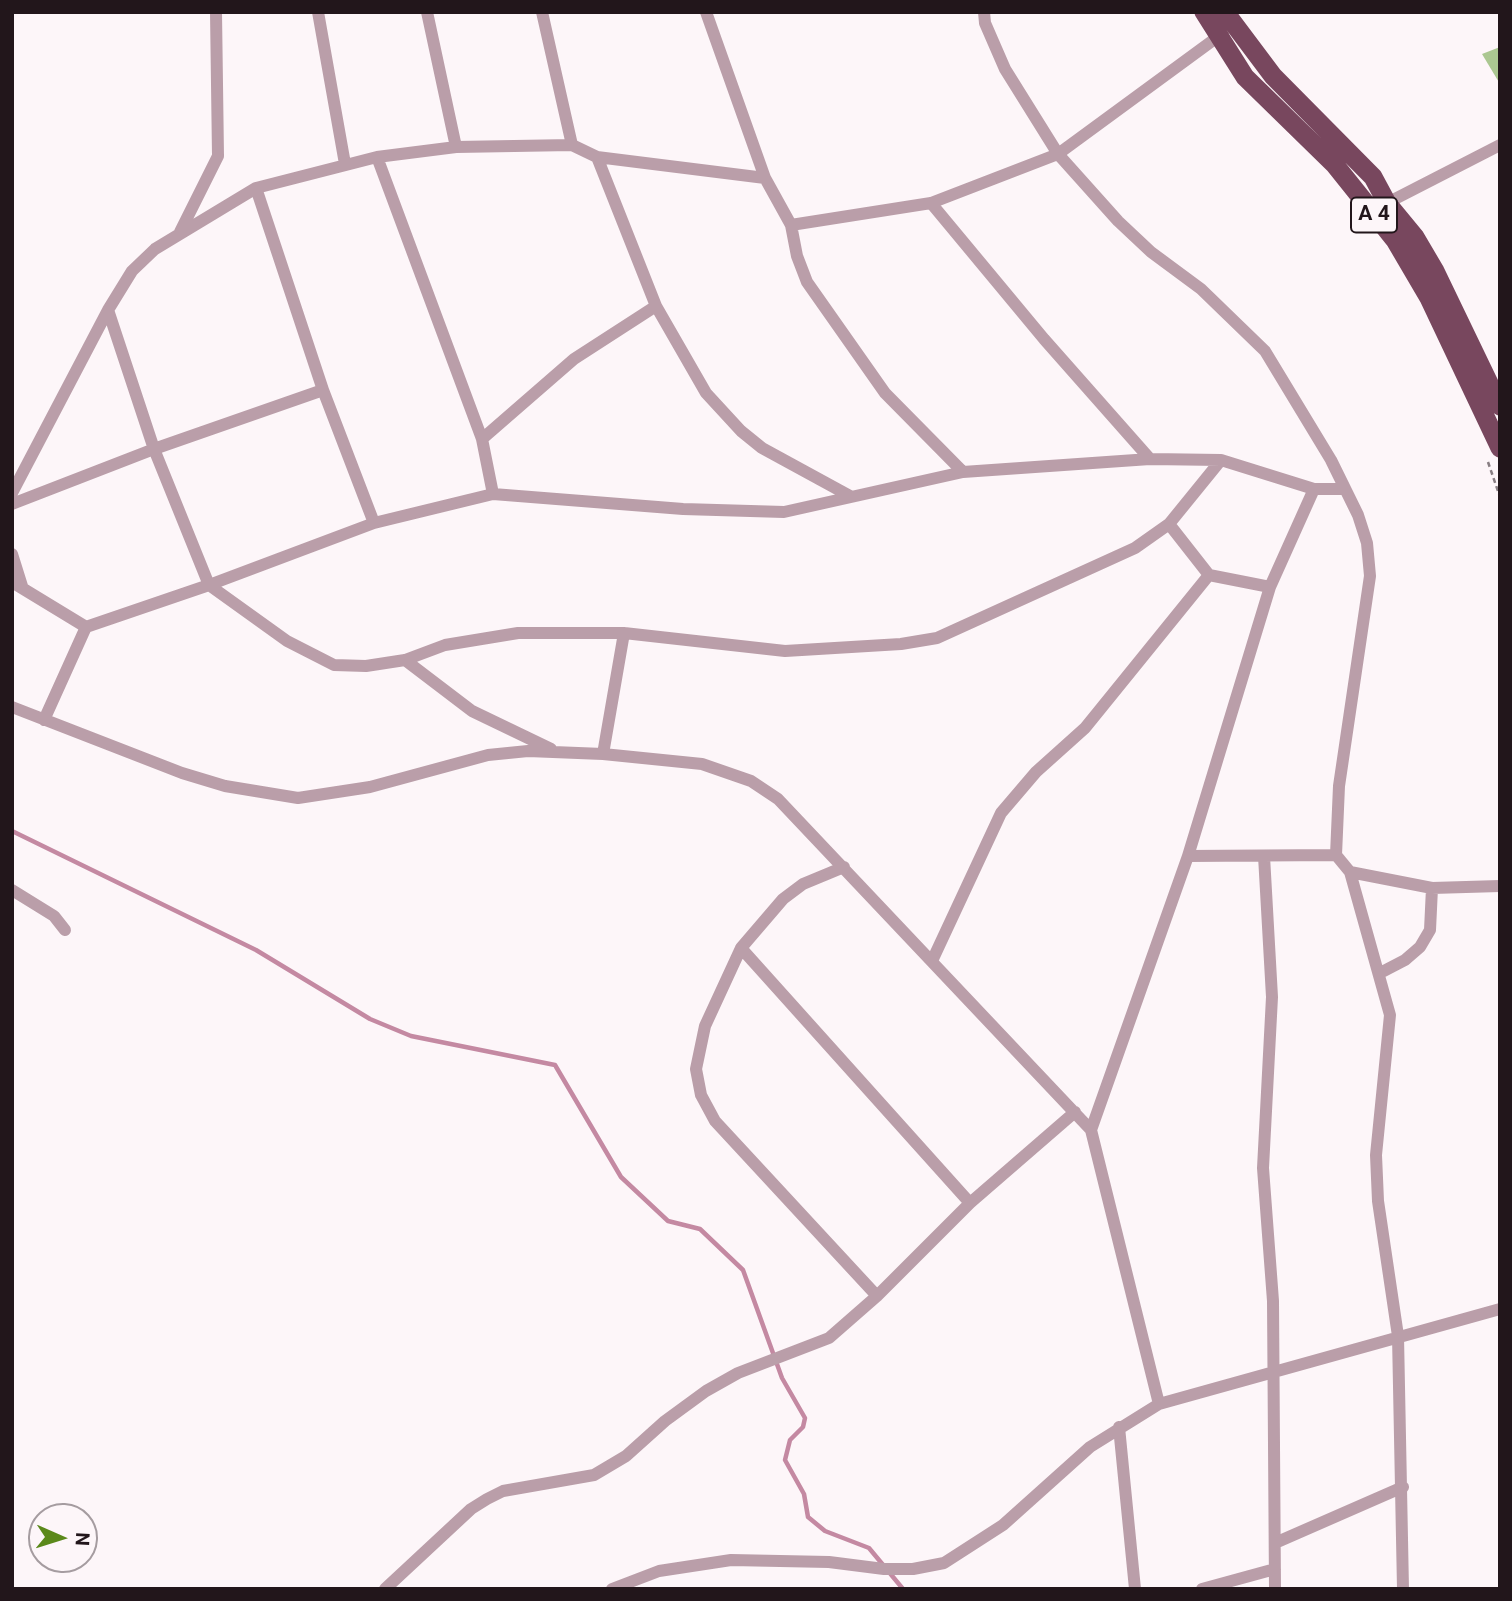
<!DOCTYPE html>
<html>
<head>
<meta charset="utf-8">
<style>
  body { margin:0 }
  #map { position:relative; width:1512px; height:1601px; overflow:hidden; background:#fdf6f9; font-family:Roboto,sans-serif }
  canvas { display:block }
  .frame { position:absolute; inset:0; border:14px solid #22161b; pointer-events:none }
  .north { position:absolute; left:28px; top:1503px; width:70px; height:70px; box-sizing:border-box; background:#fdf6f9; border:2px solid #a59ca0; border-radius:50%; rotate:93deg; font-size:19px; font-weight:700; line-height:28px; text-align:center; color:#22161b }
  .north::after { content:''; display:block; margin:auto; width:24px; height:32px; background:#5b891b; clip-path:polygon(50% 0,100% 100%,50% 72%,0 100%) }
</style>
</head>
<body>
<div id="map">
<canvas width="1512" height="1601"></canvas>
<div class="frame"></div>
<div class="north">N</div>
</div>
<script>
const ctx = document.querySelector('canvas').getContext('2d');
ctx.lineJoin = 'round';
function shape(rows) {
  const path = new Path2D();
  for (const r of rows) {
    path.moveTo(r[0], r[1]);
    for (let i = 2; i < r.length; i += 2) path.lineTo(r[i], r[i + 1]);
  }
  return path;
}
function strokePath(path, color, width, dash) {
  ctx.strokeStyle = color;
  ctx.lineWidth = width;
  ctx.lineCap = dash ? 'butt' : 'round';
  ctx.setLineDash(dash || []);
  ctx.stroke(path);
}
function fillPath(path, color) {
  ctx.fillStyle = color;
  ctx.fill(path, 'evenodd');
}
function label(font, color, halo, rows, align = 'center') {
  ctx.font = font + ' Roboto,sans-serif';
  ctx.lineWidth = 7;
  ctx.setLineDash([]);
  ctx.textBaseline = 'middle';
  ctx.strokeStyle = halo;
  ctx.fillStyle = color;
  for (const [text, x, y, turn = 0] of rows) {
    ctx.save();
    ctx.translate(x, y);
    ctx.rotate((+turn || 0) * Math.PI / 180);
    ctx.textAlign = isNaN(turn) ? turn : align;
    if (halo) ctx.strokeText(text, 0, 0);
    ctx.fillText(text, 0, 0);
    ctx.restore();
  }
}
const stream = shape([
  [12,831,256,950,370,1019,411,1036,555,1065,621,1177,668,1221,700,1229,743,1270,782,1378,805,1418,803,1427,790,1440,785,1460,804,1494,808,1517,825,1531,869,1548,903,1589]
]);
const building = shape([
  [1500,47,1500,84,1482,54]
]);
const path = shape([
  [1488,462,1500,497]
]);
const minor = shape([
  [318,12,345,164],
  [427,12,456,147],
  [542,12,572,145],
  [706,12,765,178,791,225,797,256,807,282,885,393,963,472],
  [984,12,985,23,1005,69,1058,154,1118,221,1151,252,1201,289,1265,351,1331,460,1358,515,1367,543,1370,576,1339,786,1336,855,1350,872,1390,1015,1376,1155,1378,1201,1398,1336,1403,1589],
  [377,157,482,439,493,494],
  [597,157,656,306,706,393,741,431,762,448,850,496],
  [256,188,323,390,374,523],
  [931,203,1044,339,1150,459],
  [1387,203,1500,145],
  [791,225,931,203,1058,154,1223,33],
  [180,232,218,156,216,12],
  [108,310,154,449,209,585,287,641,334,665,366,666,405,660,445,645,518,633,624,633,785,651,901,644,937,638,1135,548,1169,524,1221,460],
  [482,439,574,359,656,306],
  [12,493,108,310,132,271,155,249,256,188,377,157,456,147,572,145,597,157,765,178],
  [12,504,154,449,323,390],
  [1169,524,1209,575,1270,587],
  [12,554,22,586],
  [12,582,86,627],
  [405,660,472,711,551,749],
  [12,707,182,773,225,786,298,798,370,787,488,755,528,751,603,754,702,764,751,781,778,799,1091,1130,1159,1404],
  [44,720,86,627,209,585,374,523,493,494,683,509,784,512,963,472,1150,459,1221,460,1314,489,1343,489],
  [603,754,624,633],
  [1188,856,1336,855],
  [1264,856,1272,997,1263,1168,1273,1301,1275,1589],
  [844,867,803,884,783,899,741,948,705,1026,696,1069,701,1095,715,1121,877,1296],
  [1350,872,1432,888,1500,886],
  [12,890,54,916,65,930],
  [741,948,970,1203],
  [932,961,1001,813,1036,772,1085,728,1209,575],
  [1380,973,1405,960,1420,947,1430,930,1432,888],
  [1091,1130,1188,856,1270,587,1314,489],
  [1119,1427,1135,1589],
  [1275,1543,1403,1487],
  [385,1589,471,1509,487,1499,503,1491,594,1475,626,1456,665,1421,706,1391,738,1373,829,1338,877,1296,970,1203,1075,1112],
  [612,1589,659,1571,731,1560,829,1562,884,1569,913,1569,944,1563,1003,1525,1090,1447,1159,1404,1500,1309],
  [1202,1589,1275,1569]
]);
const trunk = shape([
  [1204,12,1245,77,1335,165,1395,240,1429,298,1500,448],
  [1225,12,1273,76,1373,177,1387,203,1415,237,1435,271,1500,406]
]);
const shields = [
  [1374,215,46]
];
const shieldNames = [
  ["A 4",1374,215]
];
strokePath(stream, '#c489a2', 4.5);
fillPath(building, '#abc791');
strokePath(path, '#887e83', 2.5, [5, 3.5]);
strokePath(minor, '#ba9ea9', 12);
strokePath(trunk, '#78475e', 19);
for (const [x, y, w] of shields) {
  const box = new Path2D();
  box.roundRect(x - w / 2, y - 17.5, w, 35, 5);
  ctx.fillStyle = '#fdf6f9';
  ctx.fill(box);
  strokePath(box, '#22161b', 2);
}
label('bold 21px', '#22161b', null, shieldNames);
</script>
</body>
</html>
